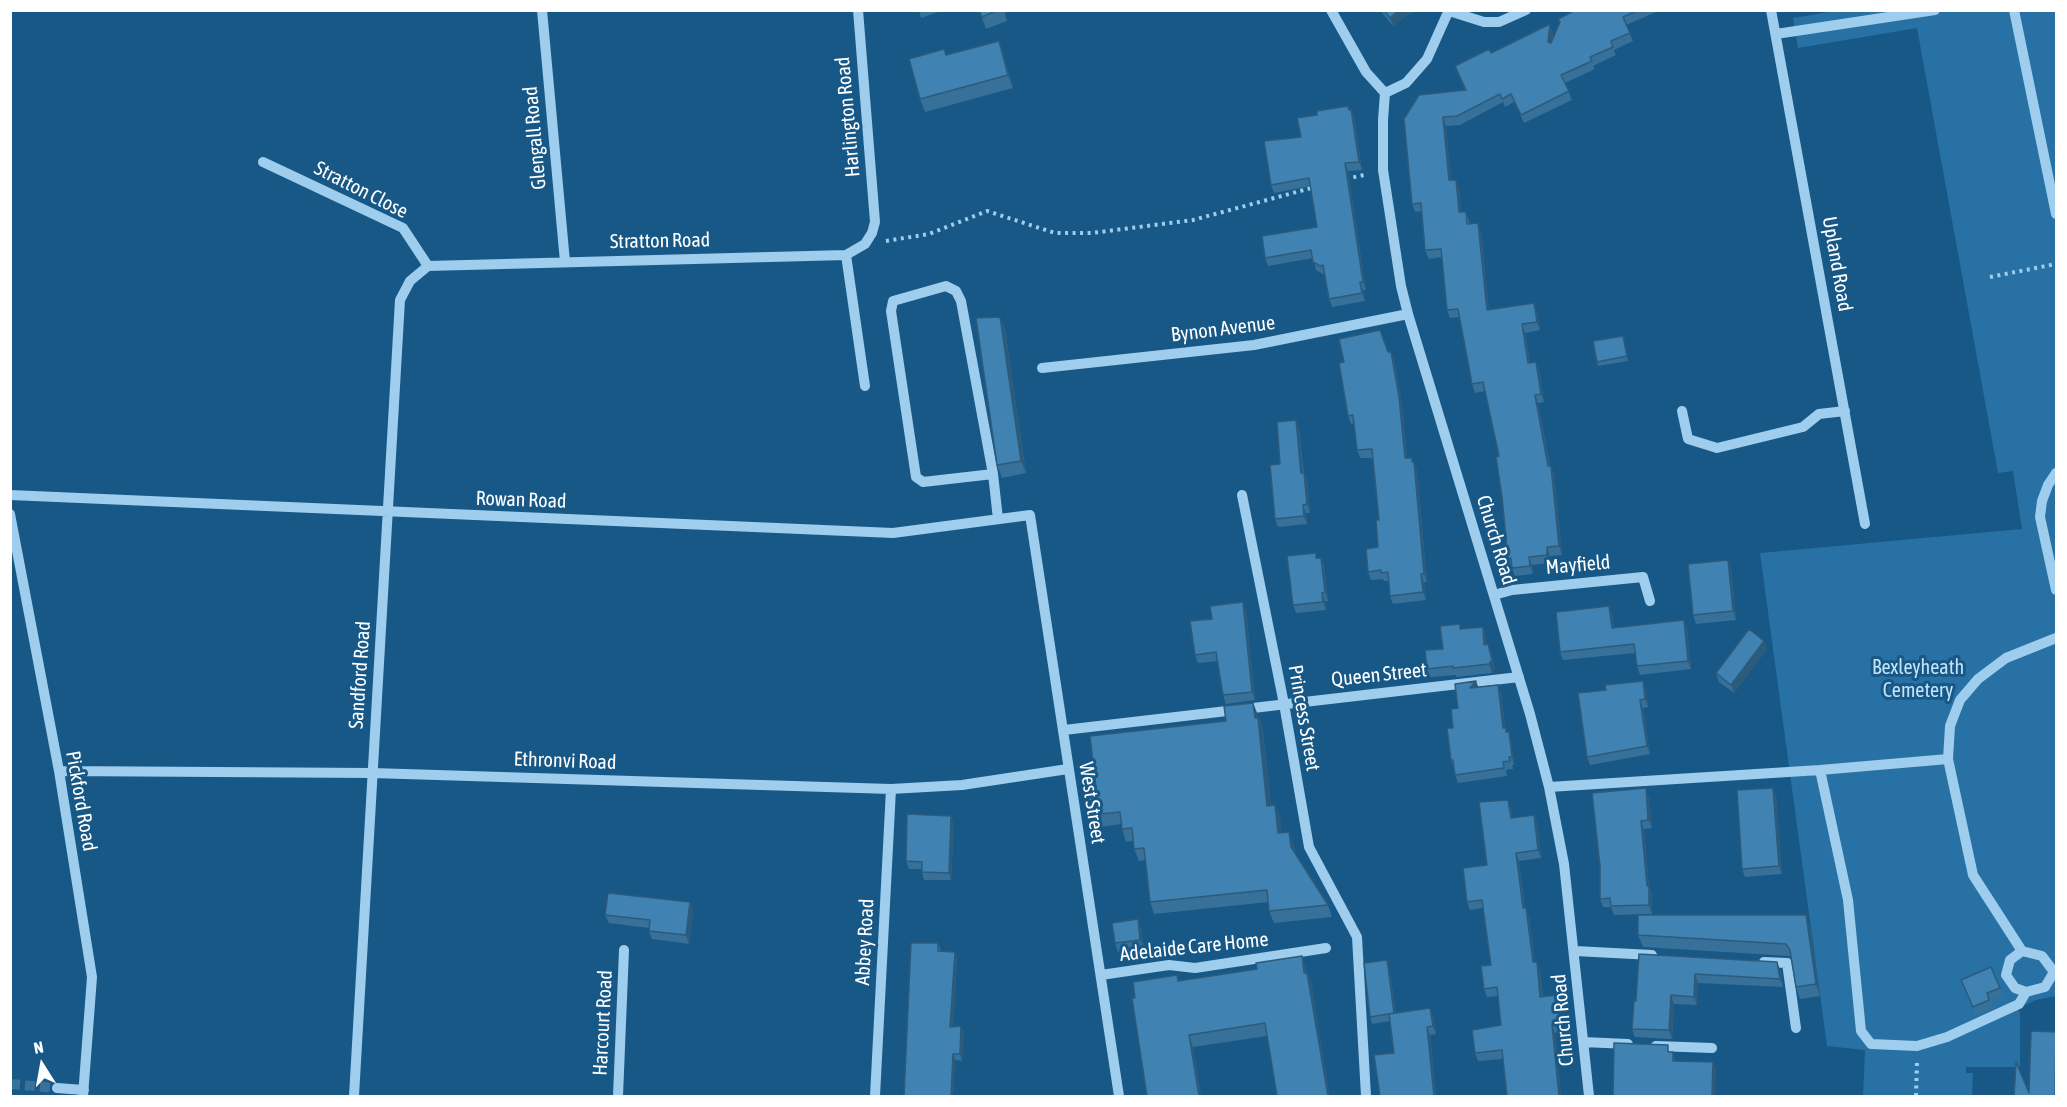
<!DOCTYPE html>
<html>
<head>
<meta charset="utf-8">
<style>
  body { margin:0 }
  #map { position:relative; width:2067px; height:1107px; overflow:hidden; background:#175887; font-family:"Asap Condensed",sans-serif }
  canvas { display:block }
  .frame { position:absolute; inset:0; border:12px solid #fff; pointer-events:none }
  .north { position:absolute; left:12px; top:1035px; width:60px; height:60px; -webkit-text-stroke:4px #175887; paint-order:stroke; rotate:349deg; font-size:16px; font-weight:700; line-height:24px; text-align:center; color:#fff }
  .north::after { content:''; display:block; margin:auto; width:21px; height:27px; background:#fff; clip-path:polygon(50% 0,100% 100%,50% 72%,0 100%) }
</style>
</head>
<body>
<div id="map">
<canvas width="2067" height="1107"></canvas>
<div class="frame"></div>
<div class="north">N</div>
</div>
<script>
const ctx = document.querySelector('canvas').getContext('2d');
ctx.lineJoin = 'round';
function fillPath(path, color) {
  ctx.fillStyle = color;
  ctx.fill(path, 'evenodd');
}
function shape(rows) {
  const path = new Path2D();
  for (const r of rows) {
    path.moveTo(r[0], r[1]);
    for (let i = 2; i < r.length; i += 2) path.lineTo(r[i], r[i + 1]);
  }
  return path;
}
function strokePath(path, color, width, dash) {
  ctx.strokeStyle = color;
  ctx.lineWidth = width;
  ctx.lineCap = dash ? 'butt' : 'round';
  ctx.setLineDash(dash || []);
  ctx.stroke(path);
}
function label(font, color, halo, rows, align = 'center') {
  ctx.font = font + ' "Asap Condensed",sans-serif';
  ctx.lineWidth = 6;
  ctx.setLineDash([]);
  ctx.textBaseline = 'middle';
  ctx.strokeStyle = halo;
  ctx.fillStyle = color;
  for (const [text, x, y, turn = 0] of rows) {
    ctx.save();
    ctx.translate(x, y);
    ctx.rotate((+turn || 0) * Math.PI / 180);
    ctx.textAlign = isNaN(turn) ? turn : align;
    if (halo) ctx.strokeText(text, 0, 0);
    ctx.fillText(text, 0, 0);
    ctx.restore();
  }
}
const green = shape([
  [1841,10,2056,11,2056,996,2036,1000,2018,1008,2020,1013,2020,1067,1966,1067,1966,1073,1973,1073,1972,1096,1863,1096,1865,1050,1827,1046,1760,553,2022,529,2013,471,1998,473,1917,28,1798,48,1793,18]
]);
const minorTunnel = shape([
  [10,1084,57,1088]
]);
const path = shape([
  [1346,179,1368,174],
  [886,241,929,234,987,211,1055,233,1092,233,1193,220,1315,187],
  [1990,277,2056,264],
  [1916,1096,1917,1062]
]);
const minor = shape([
  [542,10,565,262],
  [1331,10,1366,72,1385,93,1383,120,1383,170,1401,286,1408,314,1530,714,1549,787,1564,864,1589,1096],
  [1771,10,1865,524],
  [2014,10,2056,214],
  [1449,11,1484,22,1499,22,1526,10],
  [1776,34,1935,10],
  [1385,93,1406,83,1427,59,1449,10],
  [263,162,403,228,428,266],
  [846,255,865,386],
  [428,266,846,255,865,244,872,233,875,222,858,10],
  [1042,368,1254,345,1408,314],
  [1682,411,1688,439,1717,448,1803,427,1819,414,1845,411],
  [2056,473,2048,485,2042,501,2040,517,2056,590],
  [993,474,923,482,916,477,891,311,893,301,946,286,956,291,961,301,993,474,998,519],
  [10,495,893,533,1030,515,1119,1096],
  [1242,495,1284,704,1309,847,1357,937,1366,1096],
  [10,514,59,771,92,977,83,1096],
  [1494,595,1512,590,1643,577,1650,601],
  [1064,730,1519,677],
  [1948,759,1973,875,2022,951,2042,956,2054,972,2056,972],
  [1820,770,1848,900,1861,1031,1871,1044,1917,1046,1947,1037,2019,1004,2026,992,2045,987,2054,972],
  [59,771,372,773,891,789,962,785,1068,769],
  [1549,787,1820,770,1948,759,1950,726,1960,700,1978,679,2006,658,2056,638],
  [1575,951,1652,955],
  [2022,951,2010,960,2006,975,2015,988,2026,992],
  [1764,962,1787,963,1796,1028],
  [1101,975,1169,965,1195,968,1326,948],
  [1583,1042,1628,1044],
  [1656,1046,1712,1048],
  [57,1088,84,1090],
  [354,1096,400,300,410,281,428,266],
  [618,1096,624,950],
  [875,1096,891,789]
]);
const wall = shape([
  [919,10,944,10,921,18],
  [979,10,1004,10,1007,21,986,29],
  [1380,10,1411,10,1412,12,1393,26],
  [1576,10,1661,10,1626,25,1633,41,1614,50,1616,55,1593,66,1595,69,1565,83,1572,100,1524,123,1514,102,1505,107,1503,102,1460,125,1446,126,1451,180,1456,180,1459,188,1461,212,1466,212,1470,224,1481,231,1489,310,1537,311,1540,330,1525,333,1530,362,1536,362,1539,370,1544,402,1538,403,1550,466,1551,466,1554,474,1562,555,1550,556,1550,563,1532,565,1533,574,1515,576,1508,559,1499,456,1485,391,1475,393,1472,384,1459,317,1450,318,1447,310,1442,257,1429,259,1425,250,1422,211,1415,212,1412,204,1404,119,1465,90,1455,66,1553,33,1552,41],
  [999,41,1003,54,1013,88,925,112,920,99,944,49,946,55],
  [1351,109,1354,117,1362,170,1348,171,1366,290,1363,290,1365,301,1332,307,1329,299,1325,273,1323,274,1316,270,1313,258,1268,266,1265,258,1317,227,1311,186,1274,193,1271,185,1301,137],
  [1000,317,1005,329,1026,473,1002,478,997,465],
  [1623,336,1628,361,1598,366,1597,362],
  [1388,352,1394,360,1402,405,1407,458,1412,458,1417,470,1427,582,1424,582,1426,600,1393,604,1390,596,1389,581,1384,581,1383,579,1371,580,1368,572,1378,547,1379,520,1373,458,1360,458,1357,450,1354,423,1351,424,1348,416],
  [1296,420,1299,429,1304,473,1307,481,1310,513,1306,513,1307,524,1278,527,1275,519,1280,464],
  [1318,558,1321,558,1324,566,1328,601,1325,601,1326,610,1296,613,1293,605],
  [1731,568,1736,620,1696,624,1693,615],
  [1246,610,1255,700,1226,704,1223,695,1218,661,1198,663,1195,655,1212,619],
  [1612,614,1614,628,1687,628,1691,669,1640,675,1637,666,1635,653,1563,660,1560,652],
  [1483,627,1486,635,1486,644,1491,653,1495,668,1492,673,1456,677,1456,675,1430,677,1427,669,1443,649,1461,629],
  [1764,641,1767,649,1734,693,1719,682,1716,673],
  [1476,681,1478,687,1498,685,1501,693,1505,728,1511,740,1514,765,1512,765,1513,769,1506,770,1507,776,1458,783,1455,775,1454,768,1451,760,1453,728,1458,708],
  [1646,689,1648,707,1643,708,1650,754,1590,765,1587,757],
  [1253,703,1263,730,1271,806,1275,805,1280,817,1281,832,1293,844,1295,852,1328,905,1332,917,1274,923,1269,911,1268,902,1154,914,1150,902,1145,860,1139,861,1134,849,1133,841,1126,842,1122,829,1121,824,1094,828,1090,815,1096,787,1226,721],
  [1776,795,1782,874,1745,877,1742,869],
  [1649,797,1652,828,1644,829,1649,887,1652,894,1652,914,1614,915,1611,907,1603,907,1600,899],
  [1511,808,1512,818,1534,815,1537,823,1541,858,1519,861,1525,908,1529,916,1535,962,1537,962,1540,970,1543,997,1560,1003,1564,1032,1555,1033,1561,1096,1507,1096,1503,1059,1478,1061,1475,1053,1501,1025,1498,996,1487,997,1484,989,1491,965,1483,908,1470,910,1467,902,1487,865],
  [954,824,951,880,924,880,922,872,922,869,909,869,906,861],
  [690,902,693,910,689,944,652,939,649,931,649,928,609,923,605,915],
  [1806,915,1810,927,1820,996,1800,999,1796,987,1790,956,1643,947,1638,935],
  [1141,928,1144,948,1118,952,1115,943],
  [938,943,941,951,955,952,957,958,953,1026,964,1032,962,1061,955,1060,953,1096,904,1096],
  [1639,954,1780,970,1783,987,1698,983,1697,1005,1674,1004,1672,1039,1635,1037,1632,1029,1636,1001],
  [1302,956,1307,973,1312,985,1267,1036,1193,1047,1201,1096,1147,1096,1135,998,1180,981,1257,969],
  [1389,967,1396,1013,1433,1016,1436,1034,1430,1035,1436,1096,1394,1053,1390,1021,1372,1024,1370,1017],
  [1961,980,2000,988,2003,996,1990,1001,1993,1008,1976,1016]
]);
const shadedWall = shape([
  [1399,10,1411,10,1412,12,1393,26,1390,18],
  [1550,24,1553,33,1551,50,1548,42],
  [999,41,1003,54,1013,88,1008,75],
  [1351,109,1354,117,1362,170,1359,162],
  [1443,117,1446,126,1452,189,1449,180],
  [1345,163,1348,171,1366,290,1363,282],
  [1456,180,1459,188,1462,221,1459,212],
  [1478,223,1481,231,1490,319,1487,310],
  [1360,282,1363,290,1365,301,1362,293],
  [1534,303,1537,311,1540,330,1537,322],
  [1000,317,1005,329,1026,473,1021,461],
  [1522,324,1525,333,1531,371,1528,363],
  [1391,352,1394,360,1402,405,1408,467,1405,458],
  [1536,362,1539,370,1544,402,1541,394],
  [1535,395,1538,403,1551,475,1548,466],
  [1296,420,1299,429,1304,481,1301,473],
  [1412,458,1417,470,1427,582,1424,574],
  [1551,466,1554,474,1562,555,1559,546],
  [1304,473,1307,481,1310,513,1307,504],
  [1303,505,1306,513,1307,524,1304,516],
  [1547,547,1550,556,1550,563,1547,555],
  [1529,557,1532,565,1533,574,1530,566],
  [1321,558,1324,566,1328,601,1325,592],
  [1728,560,1731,568,1736,620,1733,611],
  [1421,574,1424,582,1426,600,1423,592],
  [1322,593,1325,601,1326,610,1323,602],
  [1243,602,1246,610,1255,700,1252,692],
  [1609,606,1612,614,1615,637,1612,628],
  [1684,620,1687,628,1691,669,1688,661],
  [1483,627,1486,635,1487,653,1484,645],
  [1764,641,1767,649,1734,693,1731,685],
  [1488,644,1495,668,1492,673,1489,664],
  [1476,681,1479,689,1470,688],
  [1643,681,1646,689,1648,707,1645,699],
  [1498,685,1501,693,1506,736,1503,728],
  [1640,700,1643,708,1650,754,1647,746],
  [1253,703,1258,715,1258,720,1258,718,1263,730,1272,818,1267,806],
  [1509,732,1511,740,1514,765,1512,757],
  [1646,788,1649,797,1652,828,1648,820],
  [1773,788,1776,795,1782,874,1779,866],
  [1508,800,1511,808,1514,826,1511,818],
  [1275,805,1280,817,1283,845,1278,833],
  [1534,815,1537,823,1541,858,1538,850],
  [951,816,954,824,951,880,949,873],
  [1641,821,1644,829,1649,887,1652,894,1652,914,1649,905,1647,886],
  [1289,832,1293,844,1296,859,1291,847],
  [1516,853,1519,861,1526,916,1523,908],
  [690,902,693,910,689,944,686,935],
  [1526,908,1529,916,1536,971,1533,962],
  [1806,915,1810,927,1820,996,1816,984],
  [1138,919,1141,928,1144,948,1140,940],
  [955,952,957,958,953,1033,950,1027],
  [1302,956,1306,968,1309,985,1304,973],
  [1387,960,1389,967,1397,1020,1394,1013],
  [1537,962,1540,970,1543,1005,1540,997],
  [1777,962,1780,970,1783,987,1780,979],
  [1307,973,1312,985,1330,1096,1328,1096],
  [1695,974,1698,983,1697,1005,1694,997],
  [1557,995,1560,1003,1564,1032,1561,1023],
  [1671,995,1674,1004,1672,1039,1669,1030],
  [1430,1008,1433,1016,1436,1034,1433,1026],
  [1552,1025,1555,1033,1561,1096,1559,1096],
  [961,1026,964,1032,962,1061,960,1054],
  [1427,1027,1430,1035,1436,1096,1434,1096],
  [1189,1035,1193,1047,1201,1096,1199,1096],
  [2056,1050,2056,1096,2055,1096],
  [1673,1052,1676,1060,1676,1069,1673,1061],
  [953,1054,955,1060,953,1096,951,1096],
  [1713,1062,1716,1070,1715,1096,1712,1096]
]);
const building = shape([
  [979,10,998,10,982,17,979,10],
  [1384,10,1399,10,1390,18,1384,10],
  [1576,10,1639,10,1623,17,1630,33,1611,41,1613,47,1590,57,1592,61,1561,75,1569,91,1521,115,1511,94,1502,99,1500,94,1457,116,1443,117,1449,180,1456,180,1459,212,1466,212,1467,224,1478,223,1487,310,1534,303,1537,322,1522,324,1528,363,1536,362,1541,394,1535,395,1548,466,1551,466,1559,546,1547,547,1547,555,1529,557,1530,566,1512,568,1511,558,1508,559,1502,497,1496,457,1499,456,1483,382,1472,384,1458,309,1447,310,1441,249,1425,250,1421,203,1412,204,1404,119,1419,95,1466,90,1455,66,1489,49,1491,53,1550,24,1548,42,1551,43,1560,22,1558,19,1576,10],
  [999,41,1008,75,920,99,909,59,944,49,946,55,999,41],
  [1348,106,1349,110,1351,109,1359,162,1345,163,1363,282,1360,282,1362,293,1329,299,1323,265,1320,266,1313,262,1311,250,1265,258,1262,236,1317,227,1309,178,1271,185,1264,141,1301,137,1297,118,1317,115,1317,111,1348,106],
  [1000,317,1021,461,997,465,976,318,1000,317],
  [1380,330,1388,352,1391,352,1399,397,1405,458,1412,458,1412,462,1414,462,1424,574,1421,574,1423,592,1390,596,1388,572,1381,573,1381,570,1368,572,1366,549,1378,547,1376,520,1379,520,1372,449,1357,450,1353,415,1348,416,1339,363,1344,362,1339,339,1380,330],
  [1623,336,1627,356,1597,362,1593,341,1623,336],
  [1296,420,1301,473,1304,473,1307,504,1303,505,1304,516,1275,519,1270,465,1280,464,1277,422,1296,420],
  [1316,553,1316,558,1321,558,1325,592,1322,593,1323,602,1293,605,1287,556,1316,553],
  [1728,560,1733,611,1693,615,1688,564,1728,560],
  [1243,602,1252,692,1223,695,1216,652,1195,655,1190,621,1212,619,1210,606,1243,602],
  [1609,606,1612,628,1684,620,1688,661,1637,666,1634,644,1560,652,1556,612,1609,606],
  [1460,624,1460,629,1483,627,1484,645,1488,644,1492,660,1489,664,1453,668,1453,666,1427,669,1425,650,1443,649,1440,626,1460,624],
  [1749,629,1764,641,1731,685,1716,673,1749,629],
  [1476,681,1470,688,1498,685,1503,728,1506,728,1506,732,1509,732,1512,757,1509,757,1510,761,1503,762,1504,768,1455,775,1453,760,1451,760,1447,728,1453,728,1451,709,1458,708,1455,684,1476,681],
  [1643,681,1645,699,1640,700,1647,746,1587,757,1578,693,1606,690,1605,685,1643,681],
  [1253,703,1255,718,1258,718,1267,806,1275,805,1278,833,1289,832,1291,847,1328,905,1269,911,1267,890,1150,902,1144,848,1134,849,1132,828,1122,829,1120,812,1090,815,1087,789,1096,787,1090,736,1226,721,1224,706,1253,703],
  [1646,788,1648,820,1641,821,1647,886,1649,886,1649,905,1611,906,1610,898,1600,899,1600,866,1592,793,1646,788],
  [1773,788,1779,866,1742,869,1737,790,1773,788],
  [1508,800,1511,818,1534,815,1538,850,1516,853,1523,908,1526,908,1533,962,1537,962,1540,997,1557,995,1561,1023,1552,1025,1559,1096,1507,1096,1502,1050,1475,1053,1472,1030,1501,1025,1497,987,1484,989,1481,966,1491,965,1482,900,1467,902,1463,868,1487,865,1479,802,1508,800],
  [907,814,951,816,949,873,922,872,922,862,906,861,907,814],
  [608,893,690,902,686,935,649,931,650,920,605,915,608,893],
  [1638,915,1806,915,1816,984,1796,987,1790,950,1786,944,1638,935,1638,915],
  [1138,919,1140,940,1115,943,1112,923,1138,919],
  [911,943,938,943,938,951,955,952,950,1027,961,1026,960,1054,953,1054,951,1096,904,1096,911,943],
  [1639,954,1777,962,1780,979,1695,974,1694,997,1671,995,1669,1030,1632,1029,1634,1001,1636,1001,1639,954],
  [1302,956,1304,973,1307,973,1328,1096,1277,1096,1265,1023,1189,1035,1199,1096,1147,1096,1132,998,1135,998,1133,982,1177,975,1178,981,1257,969,1256,963,1302,956],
  [1387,960,1394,1013,1370,1017,1364,963,1387,960],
  [1991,967,2000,988,1987,993,1989,1000,1973,1007,1961,980,1991,967],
  [1430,1008,1433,1026,1427,1027,1434,1096,1380,1096,1374,1055,1394,1053,1389,1014,1430,1008],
  [2031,1031,2056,1032,2055,1096,2014,1096,2016,1062,2029,1093,2031,1031],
  [1614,1043,1668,1045,1668,1052,1673,1052,1673,1061,1713,1062,1712,1096,1613,1096,1614,1043]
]);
const streetNames = [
  ["Harlington Road",848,117,-95],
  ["Glengall Road",535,138,-95],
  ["Stratton Close",361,190,27],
  ["Stratton Road",660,241,-1],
  ["Upland Road",1837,264,80],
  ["Bynon Avenue",1223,329,-7],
  ["Rowan Road",521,500,2],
  ["Church Road",1496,540,73],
  ["Mayfield",1578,565,-5],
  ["Sandford Road",360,675,-86],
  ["Queen Street",1379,675,-6],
  ["Princess Street",1304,718,80],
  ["Ethronvi Road",565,761,2],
  ["Pickford Road",81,801,80],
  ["West Street",1092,803,81],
  ["Abbey Road",865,942,-87],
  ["Adelaide Care Home",1194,947,-6],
  ["Church Road",1563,1020,-95],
  ["Harcourt Road",603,1023,-87]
];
const parkNames = [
  ["Bexleyheath",1918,668],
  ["Cemetery",1918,691]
];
fillPath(green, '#2771a5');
strokePath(minorTunnel, '#3a7199', 10, [10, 5]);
strokePath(path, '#9ecded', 4, [3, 4.5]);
strokePath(minor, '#9ecded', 10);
fillPath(wall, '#377098');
fillPath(shadedWall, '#2d5b7c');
fillPath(building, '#4082b1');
strokePath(building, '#2d5b7c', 1.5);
label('20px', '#fff', '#175887', streetNames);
label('20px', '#c4e4fa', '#175887', parkNames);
</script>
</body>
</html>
